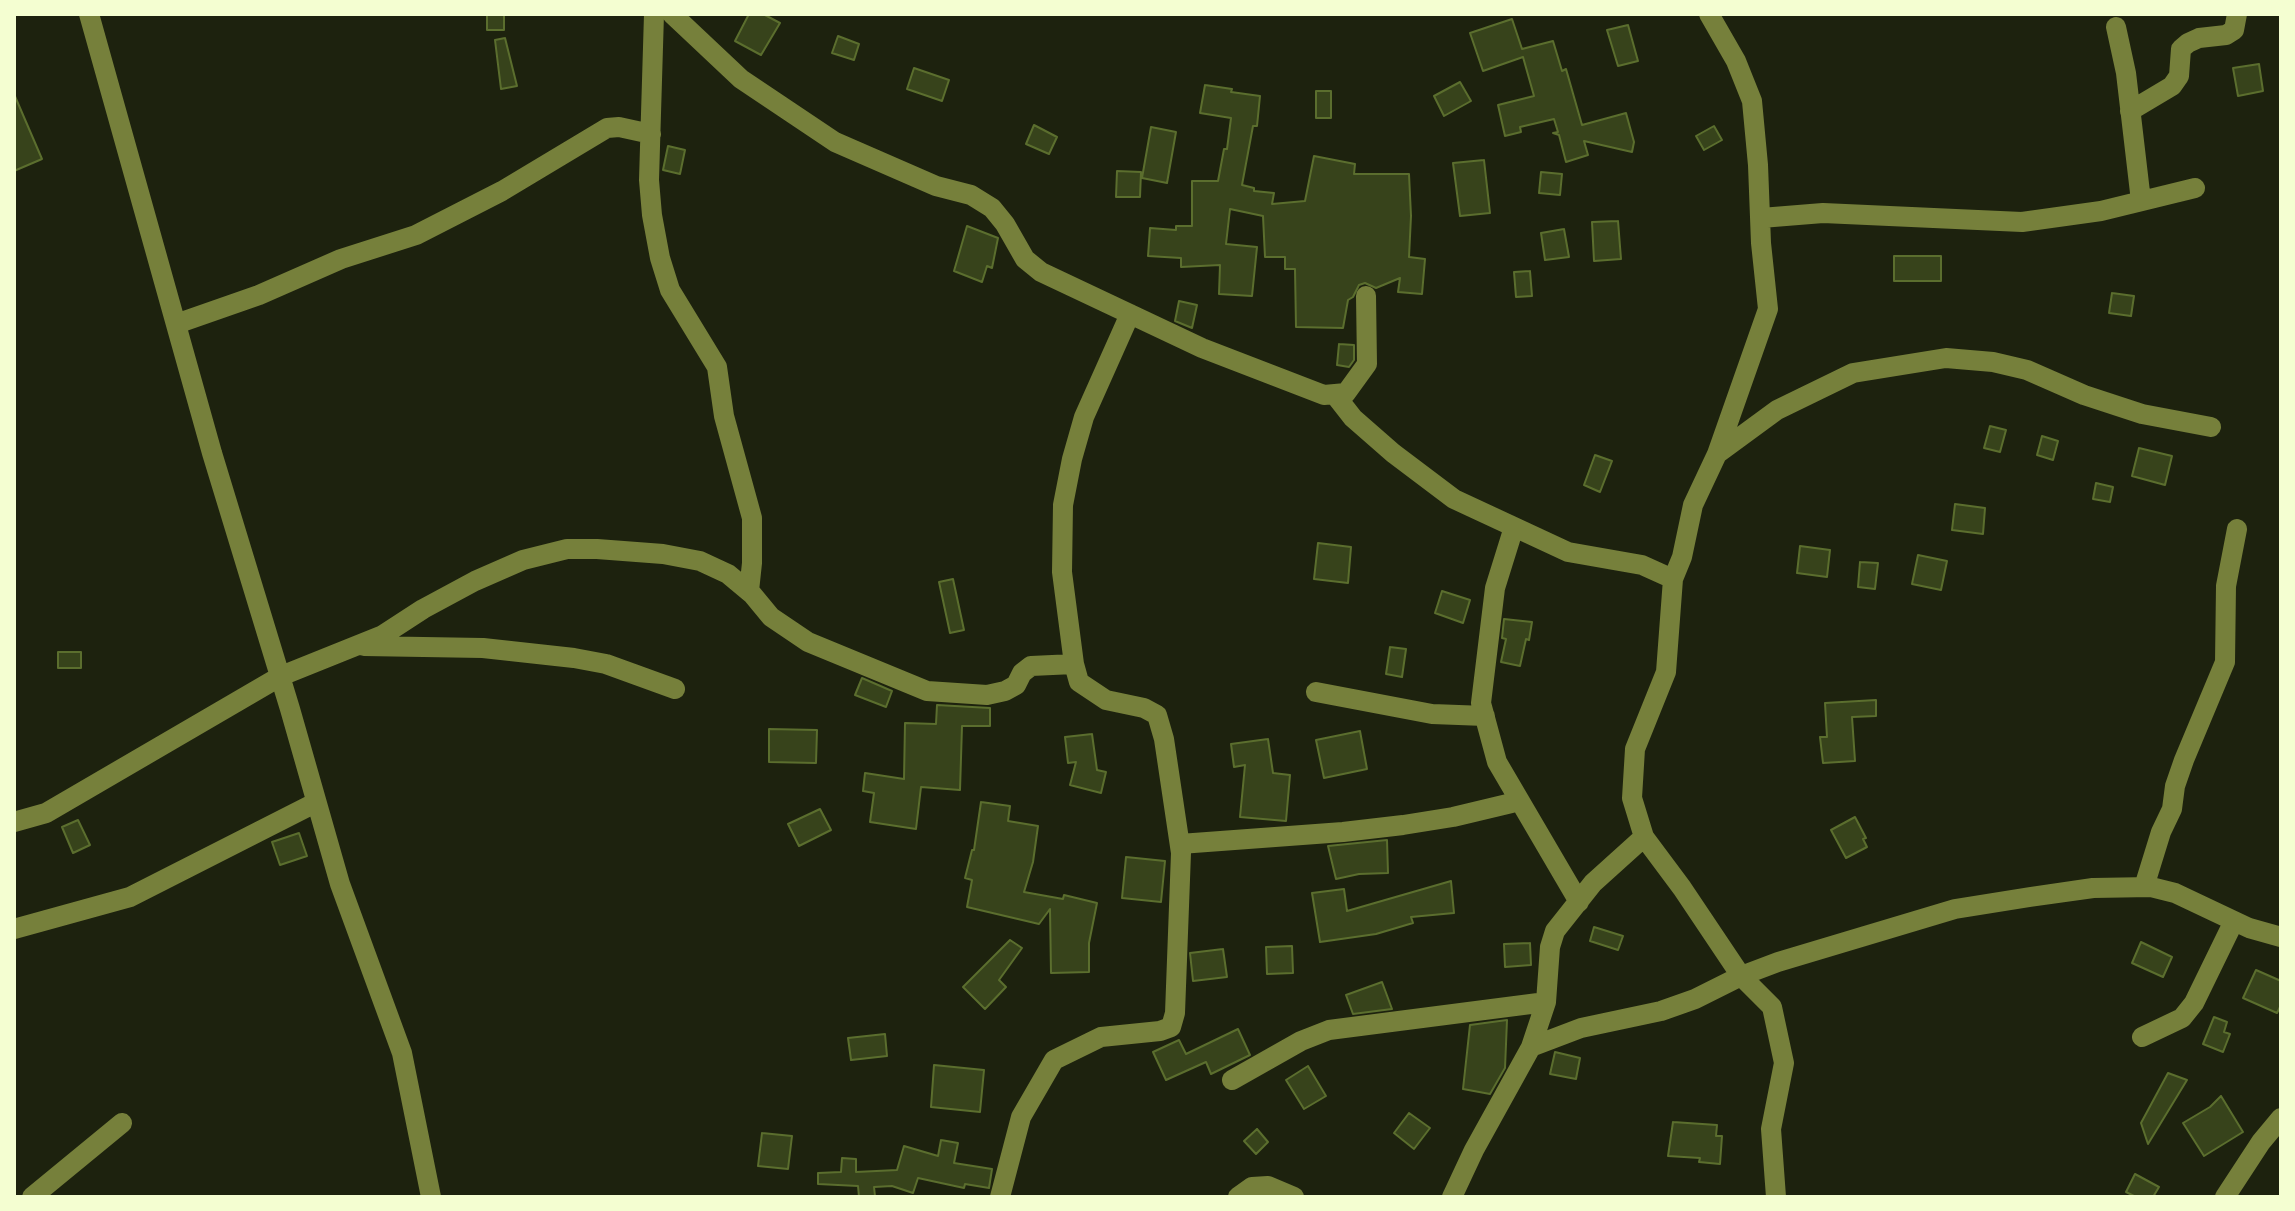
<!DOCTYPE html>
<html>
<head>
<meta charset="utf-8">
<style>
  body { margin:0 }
  #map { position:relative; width:2295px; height:1211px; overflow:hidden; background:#1d220e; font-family:Figtree,sans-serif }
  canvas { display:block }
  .frame { position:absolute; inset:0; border:16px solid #f4fed1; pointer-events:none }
</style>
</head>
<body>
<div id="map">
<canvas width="2295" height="1211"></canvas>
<div class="frame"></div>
</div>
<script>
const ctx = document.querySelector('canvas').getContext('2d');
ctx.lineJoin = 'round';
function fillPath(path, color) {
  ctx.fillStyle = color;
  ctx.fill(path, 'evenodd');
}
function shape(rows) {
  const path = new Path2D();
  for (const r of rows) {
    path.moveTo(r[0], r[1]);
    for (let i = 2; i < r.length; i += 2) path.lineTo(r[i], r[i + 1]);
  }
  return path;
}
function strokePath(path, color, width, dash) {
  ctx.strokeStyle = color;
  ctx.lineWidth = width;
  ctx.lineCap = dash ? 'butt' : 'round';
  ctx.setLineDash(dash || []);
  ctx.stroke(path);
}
const building = shape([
  [487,14,504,14,504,30,487,30,487,14],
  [749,14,763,14,780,23,761,55,735,41,749,14],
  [1512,19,1522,49,1553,41,1562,71,1566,69,1582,125,1626,113,1634,142,1632,152,1584,141,1588,155,1566,162,1559,135,1553,133,1558,132,1554,119,1520,127,1521,132,1505,136,1498,105,1534,96,1523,57,1483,71,1470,33,1512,19],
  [1628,25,1638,61,1618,66,1607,30,1628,25],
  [838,36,859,44,854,60,832,53,838,36],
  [505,38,517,86,501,89,495,40,505,38],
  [2259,64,2263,91,2238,96,2233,68,2259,64],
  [914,68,949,80,942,101,907,89,914,68],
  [1460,82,1471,101,1444,116,1434,96,1460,82],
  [1205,85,1232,89,1231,92,1260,96,1257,126,1253,126,1242,185,1254,188,1254,191,1274,193,1272,204,1305,201,1314,156,1355,164,1354,174,1409,174,1411,216,1409,257,1425,259,1422,294,1398,292,1400,278,1376,288,1365,283,1359,285,1353,297,1348,300,1343,328,1296,327,1295,269,1285,269,1285,257,1265,257,1263,216,1230,209,1226,244,1257,247,1252,296,1219,294,1220,265,1181,267,1181,258,1148,256,1150,228,1176,230,1176,226,1192,226,1192,181,1218,181,1224,149,1227,149,1231,118,1200,113,1205,85],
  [1316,91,1331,91,1331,118,1316,118,1316,91],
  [14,94,42,159,14,171,14,94],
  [1034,125,1057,137,1049,154,1026,144,1034,125],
  [1714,126,1722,140,1704,150,1696,136,1714,126],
  [1151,127,1176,132,1167,183,1142,178,1151,127],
  [668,146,685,150,680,174,663,170,668,146],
  [1484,160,1490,213,1460,216,1453,163,1484,160],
  [1117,171,1141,172,1140,197,1116,197,1117,171],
  [1541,172,1562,174,1560,195,1539,193,1541,172],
  [1618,221,1621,259,1594,261,1592,222,1618,221],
  [967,226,998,238,992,268,987,266,982,282,954,271,967,226],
  [1564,229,1569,257,1545,260,1541,233,1564,229],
  [1894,256,1941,256,1941,281,1894,281,1894,256],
  [1530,271,1532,296,1516,297,1514,272,1530,271],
  [2112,293,2134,296,2131,316,2109,313,2112,293],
  [1179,301,1197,305,1192,328,1175,321,1179,301],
  [1339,344,1354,345,1354,360,1349,367,1337,365,1339,344],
  [1990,426,2006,430,2000,452,1984,448,1990,426],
  [2042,436,2058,441,2053,460,2037,455,2042,436],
  [2139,448,2172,456,2165,485,2132,476,2139,448],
  [1595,455,1612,461,1600,492,1584,485,1595,455],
  [2096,483,2113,487,2110,502,2093,499,2096,483],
  [1955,504,1985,508,1983,534,1952,530,1955,504],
  [1318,543,1351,547,1348,583,1314,579,1318,543],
  [1800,546,1830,550,1827,577,1797,573,1800,546],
  [1918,555,1947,561,1941,590,1912,584,1918,555],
  [1860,562,1878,563,1875,589,1858,587,1860,562],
  [953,579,964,630,950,633,939,582,953,579],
  [1442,591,1470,600,1463,623,1435,613,1442,591],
  [1504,619,1532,622,1529,640,1526,639,1520,666,1501,662,1506,639,1502,638,1504,619],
  [1390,647,1406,649,1402,677,1386,674,1390,647],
  [58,652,81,652,81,668,58,668,58,652],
  [862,678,892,691,886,707,855,695,862,678],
  [1876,700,1876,716,1852,717,1855,761,1823,763,1820,737,1827,737,1825,703,1876,700],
  [937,705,990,708,990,726,962,726,960,790,921,787,916,829,870,822,874,793,863,791,865,773,904,779,905,723,936,724,937,705],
  [769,729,817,730,816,763,769,762,769,729],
  [1360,731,1367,769,1324,778,1316,740,1360,731],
  [1092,734,1097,770,1106,772,1101,793,1070,785,1076,762,1068,763,1065,737,1092,734],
  [1268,739,1273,773,1290,775,1286,821,1240,817,1245,765,1234,767,1231,744,1268,739],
  [981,802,1010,806,1008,821,1038,826,1033,862,1024,892,1063,899,1064,895,1097,903,1089,943,1089,972,1051,973,1050,909,1039,924,967,907,972,880,965,878,972,850,974,850,981,802],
  [820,809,831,830,799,846,788,824,820,809],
  [1855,817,1866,838,1863,839,1867,847,1846,858,1831,830,1855,817],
  [78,820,90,845,73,853,62,827,78,820],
  [299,833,307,856,280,865,272,842,299,833],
  [1387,840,1388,873,1359,874,1336,879,1328,846,1387,840],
  [1126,857,1165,861,1161,902,1122,898,1126,857],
  [1451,881,1454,913,1411,917,1413,923,1376,934,1320,942,1312,893,1344,889,1347,911,1451,881],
  [1594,927,1623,936,1618,950,1590,941,1594,927],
  [1010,940,1022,948,999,980,1006,987,985,1009,963,987,1010,940],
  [2141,942,2172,957,2163,977,2132,963,2141,942],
  [1530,943,1531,965,1505,967,1504,944,1530,943],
  [1292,946,1293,973,1267,974,1266,947,1292,946],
  [1223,949,1227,977,1193,981,1190,953,1223,949],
  [2256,970,2281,981,2281,1005,2277,1013,2243,998,2256,970],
  [1382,982,1392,1009,1353,1014,1346,995,1382,982],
  [2214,1017,2227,1022,2224,1032,2230,1034,2223,1052,2203,1044,2214,1017],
  [1507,1020,1505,1068,1490,1094,1463,1089,1470,1025,1507,1020],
  [1238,1029,1250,1055,1211,1074,1206,1062,1166,1080,1153,1052,1179,1040,1186,1054,1238,1029],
  [885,1034,887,1056,851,1060,848,1038,885,1034],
  [1555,1052,1580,1058,1576,1079,1550,1074,1555,1052],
  [934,1065,984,1070,980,1112,931,1107,934,1065],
  [1308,1066,1326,1096,1304,1109,1286,1080,1308,1066],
  [2168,1073,2187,1080,2148,1144,2141,1123,2168,1073],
  [2221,1096,2243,1132,2204,1156,2183,1123,2210,1107,2221,1096],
  [1409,1113,1430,1128,1414,1149,1394,1133,1409,1113],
  [1673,1122,1717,1125,1716,1136,1722,1136,1720,1164,1699,1162,1700,1158,1668,1156,1673,1122],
  [1257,1129,1268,1142,1256,1154,1244,1141,1257,1129],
  [762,1133,792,1136,788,1169,758,1166,762,1133],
  [941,1140,958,1143,954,1163,992,1169,989,1188,965,1184,964,1188,918,1178,913,1193,892,1186,874,1187,875,1196,859,1197,858,1186,818,1184,818,1173,841,1172,842,1158,856,1159,856,1172,897,1170,904,1146,938,1156,941,1140],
  [2135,1174,2159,1187,2153,1197,2136,1197,2126,1192,2135,1174]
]);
const minor = shape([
  [89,14,212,453,290,709,340,884,402,1053,431,1197],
  [654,14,649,180,652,215,660,258,670,290,717,367,724,416,752,518,752,563,749,591],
  [672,14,741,79,835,142,936,186,971,195,992,208,1005,224,1025,259,1041,272,1202,348,1324,395,1346,393,1367,364,1366,296],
  [1709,14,1736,61,1752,101,1758,165,1761,243,1768,309,1717,454,1693,505,1682,557,1673,579,1666,672,1635,749,1632,798,1644,837,1682,888,1741,976,1772,1007,1784,1063,1771,1129,1776,1197],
  [2116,27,2126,73,2141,201],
  [2130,111,2172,86,2179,76,2181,49,2188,43,2199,38,2226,35,2234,30,2237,14],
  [1761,218,1823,213,2022,222,2101,211,2195,188],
  [176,324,259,295,341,259,416,235,502,191,607,128,619,127,651,134],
  [1335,395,1353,418,1393,453,1454,499,1568,552,1642,565,1673,579],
  [1717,454,1777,410,1853,373,1946,358,1993,362,2027,370,2084,395,2142,414,2211,427],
  [1514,527,1495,588,1481,703,1497,762,1579,902],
  [364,646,483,648,574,658,606,664,675,689],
  [1316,692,1432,714,1485,716],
  [14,822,46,813,281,676,383,635,423,609,475,581,523,560,567,549,597,549,663,554,700,561,728,574,752,594,771,617,808,642,927,691,987,695,1005,691,1016,685,1022,673,1031,666,1074,664],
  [1180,844,1343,832,1403,825,1453,817,1520,801],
  [2144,887,2161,832,2172,809,2175,786,2184,760,2225,662,2226,586,2237,529],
  [14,929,130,897,315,803],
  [2142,1037,2182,1018,2194,1003,2234,921],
  [1531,1047,1581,1028,1661,1011,1695,999,1741,976,1778,962,1955,909,2030,897,2093,888,2151,887,2175,893,2249,928,2281,937],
  [1232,1080,1301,1041,1329,1030,1546,1002],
  [32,1197,122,1123],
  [1000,1197,1021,1117,1054,1060,1101,1037,1160,1031,1171,1027,1175,1013,1181,853,1164,739,1157,715,1144,708,1106,700,1079,682,1074,664,1062,572,1063,505,1072,459,1084,417,1130,314],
  [1238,1197,1252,1187,1268,1186,1294,1197],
  [1452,1197,1474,1150,1531,1047,1546,1002,1550,947,1555,931,1593,883,1644,837],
  [2225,1197,2261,1142,2281,1118]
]);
fillPath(building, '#37431b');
strokePath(building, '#5b6e2e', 2);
strokePath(minor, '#76803b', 20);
</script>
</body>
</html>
